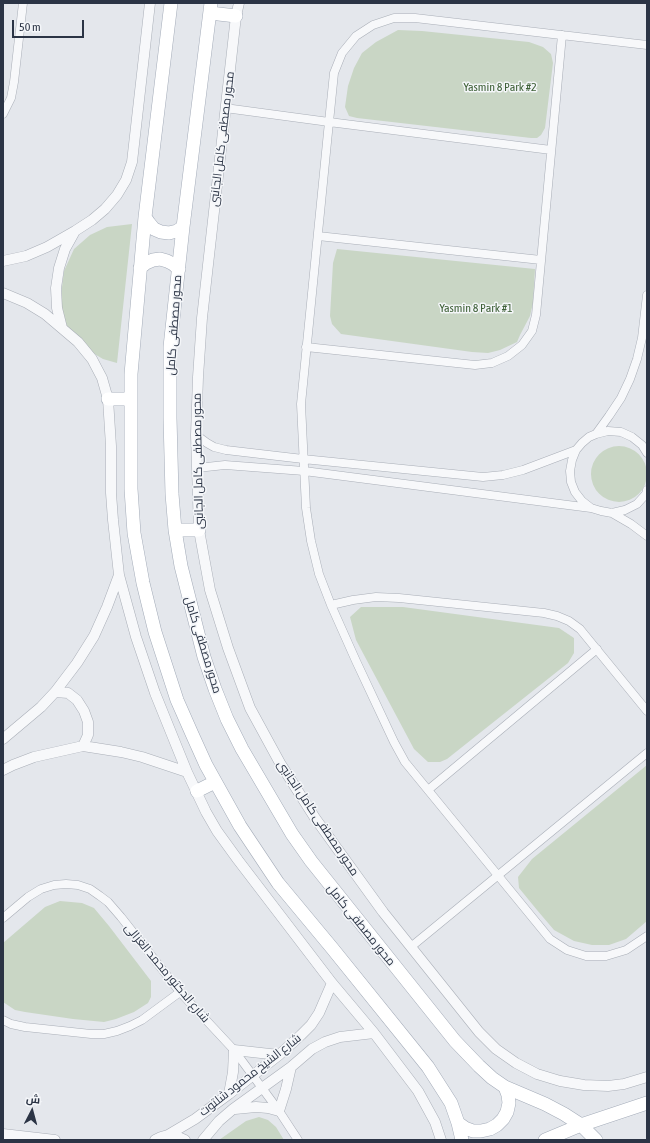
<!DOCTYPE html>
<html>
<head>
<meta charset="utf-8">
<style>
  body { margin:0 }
  #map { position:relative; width:650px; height:1143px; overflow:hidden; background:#e4e7ec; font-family:"Asap Condensed",Cairo,sans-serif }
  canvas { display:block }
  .frame { position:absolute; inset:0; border:4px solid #2b3445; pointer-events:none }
  .north { position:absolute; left:12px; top:1091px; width:40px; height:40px; -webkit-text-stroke:3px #f4f6f9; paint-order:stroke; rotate:6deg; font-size:11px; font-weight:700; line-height:16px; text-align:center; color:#2b3445 }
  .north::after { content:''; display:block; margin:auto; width:14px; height:18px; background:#2b3445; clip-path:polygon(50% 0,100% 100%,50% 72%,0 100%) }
  .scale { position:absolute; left:12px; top:20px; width:72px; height:18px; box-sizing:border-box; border:2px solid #2b3445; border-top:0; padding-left:5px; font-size:12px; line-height:14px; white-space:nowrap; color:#2b3445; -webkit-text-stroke:3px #f4f6f9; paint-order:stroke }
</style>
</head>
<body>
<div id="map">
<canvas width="650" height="1143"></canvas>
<div class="frame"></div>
<div class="north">ش</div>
<div class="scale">50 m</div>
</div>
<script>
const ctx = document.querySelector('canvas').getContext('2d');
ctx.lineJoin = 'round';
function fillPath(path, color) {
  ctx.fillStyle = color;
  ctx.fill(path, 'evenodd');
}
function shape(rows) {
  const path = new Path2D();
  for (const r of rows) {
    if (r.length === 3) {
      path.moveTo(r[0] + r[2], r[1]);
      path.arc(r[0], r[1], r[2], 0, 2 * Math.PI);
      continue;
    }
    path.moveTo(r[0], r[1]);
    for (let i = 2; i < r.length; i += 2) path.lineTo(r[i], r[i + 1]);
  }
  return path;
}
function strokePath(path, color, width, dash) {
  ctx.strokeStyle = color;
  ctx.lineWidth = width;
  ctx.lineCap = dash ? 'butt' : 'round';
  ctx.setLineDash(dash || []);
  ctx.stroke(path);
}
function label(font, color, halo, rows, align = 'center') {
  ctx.font = font + ' "Asap Condensed",Cairo,sans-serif';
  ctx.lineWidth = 3;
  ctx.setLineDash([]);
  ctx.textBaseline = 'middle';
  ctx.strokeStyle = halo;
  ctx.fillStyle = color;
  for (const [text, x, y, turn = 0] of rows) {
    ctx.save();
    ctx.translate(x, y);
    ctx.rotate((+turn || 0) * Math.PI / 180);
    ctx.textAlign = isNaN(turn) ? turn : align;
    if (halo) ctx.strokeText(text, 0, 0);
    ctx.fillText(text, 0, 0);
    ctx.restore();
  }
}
const green = shape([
  [398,30,422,31,529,42,543,47,551,54,553,63,545,128,541,135,537,138,531,138,357,118,349,116,345,107,348,86,354,68,362,53,376,42],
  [132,224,117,363,103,359,86,349,70,332,62,317,61,295,64,271,74,249,90,235,107,227],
  [337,249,535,269,533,303,530,316,520,335,517,342,500,350,488,353,472,352,341,334,332,324,330,316,333,263],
  [619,474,28],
  [361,607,403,607,559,628,574,638,574,653,568,663,447,759,440,762,428,762,414,749,356,640,350,617],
  [647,765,647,921,626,939,609,945,592,945,574,941,554,930,537,910,519,888,518,877,532,859],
  [60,901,82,903,94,908,109,926,151,981,151,997,148,1003,134,1012,116,1019,104,1022,73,1019,25,1012,15,1010,3,1002,3,943,45,907],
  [259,1117,268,1120,276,1127,284,1140,219,1140,246,1121]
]);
const minor = shape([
  [647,45,415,18,394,18,373,25,356,36,342,53,334,73,329,122,301,404,306,508,311,541,319,574,331,605,356,661,394,742,405,762,550,939,567,950,586,956,606,956,626,950,647,936],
  [225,108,329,122,551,150],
  [3,114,11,98,14,82,23,3],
  [318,236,541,260],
  [306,347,475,365,492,363,508,356,522,345,532,331,536,315,562,35],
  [596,434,609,416,621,398,630,379,637,359,642,338,647,295],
  [196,435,207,443,214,447,226,450,303,459,483,477,503,475,523,470,576,450],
  [647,453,642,445,632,437,621,432,608,431,596,434,589,437,582,443,576,450,572,460,570,471,571,482,575,492,582,501,591,508,601,511,612,513,625,510,637,504,646,494,647,490],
  [197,468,225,465,304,471,591,508],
  [612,513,631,524,647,536],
  [331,605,353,600,376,597,399,598,544,613,557,616,569,621,580,629,647,711],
  [428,790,597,649],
  [3,918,28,897,41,889,54,885,66,884,78,885,90,889,100,896,108,902,121,917,180,992,234,1050,279,1111,298,1140],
  [412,946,647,753],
  [3,1020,11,1024,25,1027,91,1034,104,1034,117,1031,130,1026,142,1020,180,992]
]);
const tertiary = shape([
  [239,3,236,16,202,318,198,377,196,435,199,530,210,590,228,648,250,708,280,763,315,818,383,912,479,1032,496,1049,516,1063,537,1074,560,1081,584,1085,608,1086,624,1084,647,1077],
  [3,261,26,256,47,247,75,231,92,220,105,209,117,195,126,180,132,162,150,3],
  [3,293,27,303,45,314,78,342,92,359,102,378,108,399,111,446,111,493,113,520,119,575,136,637,155,693,187,772,206,812,217,831,238,860,332,983,374,1033,418,1091,435,1122,441,1140],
  [62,328,57,308,56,288,59,268,65,249,75,231],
  [55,692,68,693,77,700,84,711,88,722,88,735,83,746],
  [3,739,41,707,55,692,77,663,94,636,107,607,119,575],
  [3,770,13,765,34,757,83,746,121,752,142,757,187,772],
  [229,1094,233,1072,234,1050,279,1055],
  [235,1109,256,1107,268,1108,279,1111,286,1089,291,1067],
  [3,1134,55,1140],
  [168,1135,195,1119,229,1094,279,1055,301,1035,311,1025,319,1013,332,983],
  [155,1140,161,1137,168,1135,174,1135,185,1140],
  [203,1140,219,1121,233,1109,291,1067,312,1049,325,1042,340,1037,374,1033]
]);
const primary = shape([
  [171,3,145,217,131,374,131,489,134,533,143,583,155,632,177,700,192,734,206,765,240,826,278,883,332,948,428,1067,451,1103,458,1123,462,1140],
  [211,3,183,227,170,347,170,418,172,494,175,530,181,566,204,657,215,689,227,719,242,749,292,834,311,861,455,1041,479,1066,492,1078,505,1087,545,1104,564,1114,581,1125,596,1140],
  [210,13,236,16],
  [145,217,149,223,154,229,161,232,169,233,177,231,183,227],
  [140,268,146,263,153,260,160,259,167,261,173,264,179,269],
  [108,399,131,399],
  [175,530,199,530],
  [197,791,215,782],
  [458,1123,465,1128,473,1131,481,1131,490,1129,497,1125,503,1119,507,1112,509,1103,508,1095,505,1087],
  [545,1140,581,1125,647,1103]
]);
const parkNames = [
  ["Yasmin 8 Park #2",500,87],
  ["Yasmin 8 Park #1",476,308]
];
const streetNames = [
  ["محور مصطفى كامل الجانبى",222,139,-83],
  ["محور مصطفى كامل",174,325,-86],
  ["محور مصطفى كامل الجانبى",198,461,-91],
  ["محور مصطفى كامل",203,645,73],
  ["محور مصطفى كامل الجانبى",318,818,56],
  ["محور مصطفى كامل",361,925,51],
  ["شارع الدكتور محمد الغزالى",167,973,50],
  ["شارع الشيخ محمود شلتوت",250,1075,-38]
];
fillPath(green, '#c9d6c5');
strokePath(minor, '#a9aeb7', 9);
strokePath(tertiary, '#a9aeb7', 11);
strokePath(primary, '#a3abb8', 14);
strokePath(minor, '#f7f8fa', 8);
strokePath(tertiary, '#f7f8fa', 10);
strokePath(primary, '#fff', 13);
label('12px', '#3f6138', '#f4f6f9', parkNames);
label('12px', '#2b3445', '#f4f6f9', streetNames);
</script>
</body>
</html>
